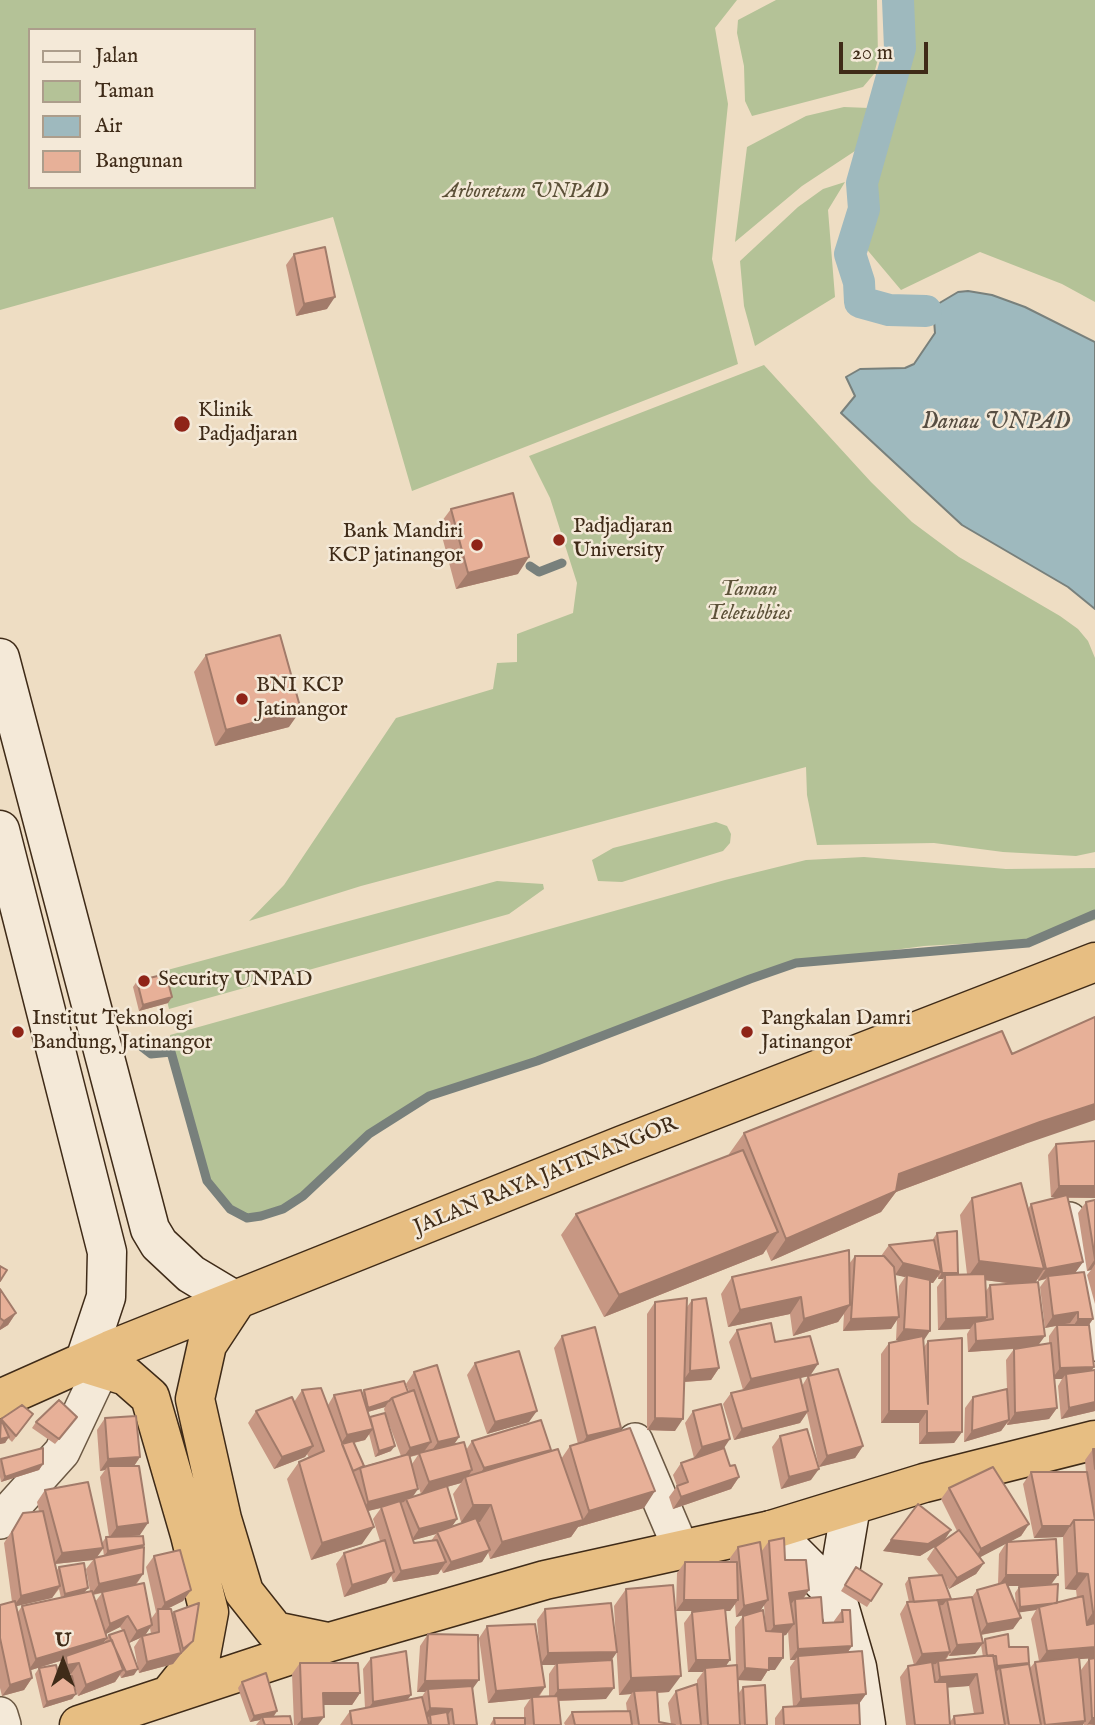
<!DOCTYPE html>
<html>
<head>
<meta charset="utf-8">
<style>
  body { margin:0 }
  #map { position:relative; width:1095px; height:1725px; overflow:hidden; background:#eeddc3; font-family:"IM FELL English",serif }
  canvas { display:block }
  .legend { position:absolute; left:28px; top:28px; width:228px; height:161px; box-sizing:border-box; background:#f4e9d8; border:2px solid #ac9d8b; margin:0; padding:9px 12px; list-style:none; font-size:21px; color:#3f2b18 }
  .legend li { display:flex; align-items:center; gap:14px; height:35px }
  .legend b { width:35px; border:2px solid #ac9d8b }
  .north { position:absolute; left:28px; top:1627px; width:70px; height:70px; -webkit-text-stroke:5px #f4e9d8; paint-order:stroke; rotate:0deg; font-size:19px; font-weight:700; line-height:28px; text-align:center; color:#3f2b18 }
  .north::after { content:''; display:block; margin:auto; width:24px; height:32px; background:#3f2b18; clip-path:polygon(50% 0,100% 100%,50% 72%,0 100%) }
  .scale { position:absolute; left:839px; top:42px; width:89px; height:32px; box-sizing:border-box; border:4px solid #3f2b18; border-top:0; padding-left:9px; font-size:21px; line-height:24px; white-space:nowrap; color:#3f2b18; -webkit-text-stroke:5px #f4e9d8; paint-order:stroke }
</style>
</head>
<body>
<div id="map">
<canvas width="1095" height="1725"></canvas>
<ul class="legend">
<li><b style="height:9px;background:#f4e9d8"></b>Jalan</li>
<li><b style="height:19px;background:#b4c297"></b>Taman</li>
<li><b style="height:19px;background:#9eb9be"></b>Air</li>
<li><b style="height:19px;background:#e7b098"></b>Bangunan</li>
</ul>
<div class="north">U</div>
<div class="scale">20 m</div>
</div>
<script>
const ctx = document.querySelector('canvas').getContext('2d');
ctx.lineJoin = 'round';
function fillPath(path, color) {
  ctx.fillStyle = color;
  ctx.fill(path, 'evenodd');
}
function shape(rows) {
  const path = new Path2D();
  for (const r of rows) {
    path.moveTo(r[0], r[1]);
    for (let i = 2; i < r.length; i += 2) path.lineTo(r[i], r[i + 1]);
  }
  return path;
}
function strokePath(path, color, width, dash) {
  ctx.strokeStyle = color;
  ctx.lineWidth = width;
  ctx.lineCap = dash ? 'butt' : 'round';
  ctx.setLineDash(dash || []);
  ctx.stroke(path);
}
function label(font, color, halo, rows, align = 'center') {
  ctx.font = font + ' "IM FELL English",serif';
  ctx.lineWidth = 5;
  ctx.setLineDash([]);
  ctx.textBaseline = 'middle';
  ctx.strokeStyle = halo;
  ctx.fillStyle = color;
  for (const [text, x, y, turn = 0] of rows) {
    ctx.save();
    ctx.translate(x, y);
    ctx.rotate((+turn || 0) * Math.PI / 180);
    ctx.textAlign = isNaN(turn) ? turn : align;
    if (halo) ctx.strokeText(text, 0, 0);
    ctx.fillText(text, 0, 0);
    ctx.restore();
  }
}
const green = shape([
  [0,0,737,0,715,28,728,104,712,259,738,364,412,491,333,217,0,310],
  [30,30,254,30,254,187,30,187],
  [776,0,877,0,878,59,874,74,863,87,752,116,745,101,744,66,737,33,738,20],
  [893,0,1095,0,1095,302,1062,284,980,252,901,290,864,246,897,47],
  [844,107,869,108,858,149,802,186,735,242,747,147,806,116],
  [845,182,828,210,835,297,755,346,744,306,740,261,798,207,823,189],
  [764,365,871,482,912,522,959,557,1060,616,1078,629,1088,641,1095,658,1095,852,1076,856,1003,852,934,843,817,845,807,795,806,767,361,886,249,921,284,885,396,718,493,689,497,663,517,662,517,634,573,613,577,583,550,498,529,456],
  [716,822,727,826,731,834,730,843,723,851,622,882,598,881,592,860,613,848],
  [864,857,1006,869,1095,868,1095,920,1031,940,924,946,796,963,750,979,537,1061,429,1096,369,1134,303,1196,283,1209,261,1216,247,1218,230,1209,207,1181,171,1052,170,1035,725,880,806,860],
  [497,881,543,884,544,889,509,914,169,1009,160,972]
]);
const water = shape([
  [968,291,992,295,1025,307,1095,342,1095,609,1068,587,962,525,841,413,855,396,846,377,860,369,905,368,914,364,935,333,934,320,926,311,958,292,968,291]
]);
const stream = shape([
  [530,566,539,572,562,563],
  [142,1047,151,1054,171,1052,207,1181,230,1209,247,1218,261,1216,283,1209,303,1196,369,1134,429,1096,537,1061,750,979,796,963,1028,943,1095,914]
]);
const canal = shape([
  [898,0,900,48,862,183,864,209,850,254,859,282,860,302,889,310,926,311]
]);
const minor = shape([
  [1069,1220,1095,1343],
  [635,1441,681,1549],
  [0,1521,62,1452,110,1350],
  [0,1715,3,1725]
]);
const secondary = shape([
  [0,658,150,1229,159,1244,191,1274,236,1301],
  [0,830,107,1252,106,1297,84,1363],
  [851,1506,836,1595,857,1667,866,1725],
  [771,1530,836,1595]
]);
const trunk = shape([
  [236,1301,207,1345,195,1399,222,1519,244,1592,275,1631,328,1642],
  [84,1363,126,1376,150,1397,190,1535,209,1612,201,1655,169,1695],
  [0,1399,110,1350,623,1145,1095,962],
  [79,1725,330,1642,545,1580,771,1530,924,1483,1095,1440]
]);
const wall = shape([
  [294,254,327,309,296,316,286,265],
  [451,509,518,574,456,589,439,525],
  [206,655,289,727,215,746,194,672],
  [137,981,172,997,168,1003,139,1011,133,987],
  [744,1133,1025,1144,896,1192,881,1212,771,1261,766,1249,763,1254,604,1317,561,1235,576,1214,729,1156,729,1154],
  [1095,1141,1095,1198,1068,1198,1083,1262,1075,1273,1089,1325,1094,1367,1091,1371,1095,1411,1061,1419,1058,1386,1062,1379,1054,1379,1057,1408,1049,1419,1007,1425,1007,1423,1001,1431,964,1442,965,1408,973,1397,1007,1389,1006,1360,1014,1349,968,1352,967,1334,970,1329,938,1330,937,1287,943,1279,938,1279,938,1276,933,1283,930,1283,923,1341,924,1347,928,1341,962,1432,954,1443,919,1444,919,1423,881,1423,881,1354,889,1343,900,1341,896,1340,897,1319,891,1329,843,1331,844,1314,838,1322,793,1336,790,1314,728,1327,721,1294,732,1277,849,1264,855,1256,881,1256,889,1245,933,1240,933,1239,937,1233,956,1275,967,1274,960,1215,972,1198,1028,1209,1031,1204,1058,1197,1051,1197,1048,1155,1056,1144],
  [895,1274,905,1277,899,1286,898,1308],
  [1038,1279,1038,1281,1046,1279,1040,1287,1045,1328,1056,1326,1049,1336,1049,1343,1039,1345,1035,1282],
  [985,1280,1013,1284,990,1285,986,1291],
  [1095,1200,1095,1304,1087,1275,1091,1270,1087,1271,1078,1213,1086,1202],
  [0,1289,16,1313,8,1325,0,1330],
  [692,1300,719,1368,711,1380,684,1382,675,1431,647,1430,647,1314,655,1302,687,1307],
  [737,1330,775,1342,810,1376,863,1446,855,1458,819,1467,807,1413,800,1423,734,1440,723,1404,731,1393,743,1390,729,1342],
  [808,1376,802,1386,800,1378],
  [562,1336,621,1428,619,1432,644,1508,578,1527,571,1537,490,1559,488,1552,482,1562,443,1573,441,1569,438,1574,393,1582,391,1575,386,1583,344,1597,336,1564,344,1553,380,1541,373,1519,381,1508,368,1511,362,1544,311,1560,287,1479,299,1462,309,1458,307,1454,305,1457,274,1469,248,1423,256,1411,294,1402,302,1390,328,1405,334,1395,362,1393,364,1390,409,1391,406,1384,414,1372,459,1437,454,1444,466,1450,472,1441,551,1450,550,1452,561,1459,570,1446,578,1444,554,1348],
  [385,1407,384,1409,385,1413,370,1418,368,1412],
  [386,1416,401,1456,364,1466,354,1443,365,1440,369,1434,375,1457,391,1451],
  [418,1455,412,1464,410,1457],
  [415,1477,421,1494,442,1488,413,1497],
  [461,1483,453,1494,461,1522,465,1522,451,1527,457,1519,447,1487],
  [436,1534,431,1541,414,1543,413,1540],
  [475,1363,529,1422,487,1434,467,1375],
  [693,1411,724,1448,730,1466,739,1477,731,1489,673,1509,669,1497,677,1486,673,1475,681,1463,694,1458,685,1423],
  [105,1418,140,1457,134,1466,140,1535,123,1537,142,1548,143,1574,136,1585,151,1619,156,1612,146,1567,154,1556,191,1590,183,1601,167,1609,172,1614,174,1612,193,1641,188,1647,180,1655,173,1664,139,1673,134,1647,140,1638,129,1643,126,1637,134,1675,121,1678,120,1675,115,1682,78,1696,74,1685,76,1694,72,1699,43,1708,35,1674,39,1668,59,1677,71,1676,71,1674,59,1677,58,1667,63,1660,31,1670,32,1678,24,1690,2,1696,0,1688,0,1605,12,1602,4,1543,23,1513,39,1511,37,1502,45,1490,102,1543,106,1537,109,1537,100,1477,105,1470,100,1471,97,1430],
  [103,1549,104,1556,97,1557],
  [93,1560,86,1569,90,1591,85,1592,59,1567,57,1570,55,1564],
  [59,1589,61,1598,22,1606,18,1612,16,1606,52,1598],
  [102,1593,95,1602,93,1595],
  [120,1627,122,1630,109,1635,105,1641,105,1642,103,1643,107,1638,106,1634],
  [150,1628,151,1634,145,1635],
  [0,1420,29,1420,12,1442,8,1438,5,1443,0,1444],
  [36,1422,73,1423,55,1444,32,1428],
  [780,1436,811,1480,781,1489,772,1447],
  [1093,1449,1095,1449,1095,1725,1084,1725,1084,1723,1083,1725,906,1725,900,1677,908,1666,914,1665,900,1614,907,1602,909,1602,905,1584,909,1578,939,1575,927,1559,935,1547,939,1544,920,1556,883,1551,951,1530,944,1541,957,1531,941,1499,949,1488,1029,1524,1021,1536,1008,1542,1051,1584,1057,1603,1077,1598,1076,1590,1065,1589,1063,1537,1034,1538,1023,1484,1031,1472,1086,1472,1085,1460],
  [1006,1543,999,1554,998,1584,977,1590,972,1597,951,1599,946,1584,949,1589,976,1574,984,1563,980,1557],
  [1008,1586,1026,1586,1019,1587,1015,1593,1016,1606],
  [1036,1610,1031,1619,1039,1661,1035,1662,1030,1668,1009,1647,985,1639,983,1643,981,1635,1013,1629,1018,1612],
  [981,1645,983,1657,945,1661,949,1655,949,1656,975,1654],
  [1093,1658,1089,1659,1081,1670,1082,1692,1079,1659],
  [969,1686,974,1714,954,1716,950,1722,948,1687],
  [1,1459,43,1464,39,1470,1,1482,0,1477,0,1461],
  [769,1541,785,1560,809,1590,803,1598,823,1623,834,1623,834,1621,842,1610,852,1646,848,1652,866,1694,859,1704,860,1725,775,1725,775,1718,783,1707,793,1706,790,1667,795,1660,790,1660,788,1631,786,1635,783,1636,775,1670,768,1670,761,1681,738,1680,740,1725,565,1725,564,1723,572,1712,627,1711,626,1703,631,1694,619,1695,614,1606,626,1589,669,1692,657,1693,659,1722,671,1724,668,1703,676,1691,697,1688,697,1680,703,1672,688,1672,684,1623,692,1612,699,1611,676,1611,677,1573,685,1562,730,1562,730,1558,738,1547,761,1552],
  [735,1604,736,1617,759,1611,743,1616,735,1627,736,1665,726,1666,725,1611,730,1611],
  [764,1605,766,1631,760,1611],
  [856,1567,882,1584,867,1607,841,1591],
  [545,1609,617,1652,611,1660,606,1699,558,1701,561,1725,490,1725,494,1718,524,1718,524,1708,530,1699,488,1703,479,1638,487,1626,539,1644,537,1620],
  [542,1665,555,1665,549,1674,549,1696,539,1697,545,1687],
  [428,1634,472,1689,477,1725,340,1725,350,1711,365,1708,363,1669,371,1658,411,1695,407,1700,421,1698,425,1692,417,1692,420,1646],
  [300,1663,360,1693,352,1705,323,1705,318,1725,294,1725,292,1674],
  [242,1682,277,1711,274,1716,292,1725,256,1725,260,1720,250,1722,238,1688],
  [743,1687,767,1725,741,1725,739,1693]
]);
const shadedWall = shape([
  [335,297,327,309,296,316,304,304],
  [529,557,518,574,456,589,468,573],
  [301,710,289,727,215,746,226,730],
  [172,997,168,1003,139,1011,143,1005],
  [1095,1104,1095,1120,1025,1144,896,1192,881,1212,771,1261,786,1239,899,1174,1040,1122],
  [1059,1186,1095,1186,1095,1198,1051,1197],
  [778,1232,763,1254,604,1317,619,1295],
  [1095,1259,1095,1264,1091,1270,1087,1271],
  [979,1261,1044,1269,1033,1286,967,1278],
  [1083,1262,1075,1273,1048,1276,1045,1279,1038,1281,1046,1269],
  [903,1263,941,1272,933,1283,907,1277,907,1275,905,1277,895,1275],
  [942,1273,958,1273,954,1279,945,1275,943,1279,938,1279],
  [801,1297,790,1314,728,1327,740,1310],
  [850,1305,838,1322,793,1336,804,1319],
  [1078,1312,1070,1323,1045,1328,1053,1316],
  [16,1313,8,1325,0,1330,0,1327,4,1321],
  [899,1317,891,1329,843,1331,851,1319],
  [987,1317,979,1329,975,1322,970,1329,938,1330,946,1319],
  [1078,1319,1093,1319,1085,1331,1070,1331],
  [904,1329,930,1331,922,1343,896,1340],
  [1045,1336,1037,1347,968,1352,976,1341],
  [818,1364,810,1376,743,1390,751,1379],
  [1094,1367,1086,1378,1066,1374,1062,1379,1052,1379,1060,1368],
  [719,1368,711,1380,682,1382,690,1371],
  [389,1401,385,1407,364,1413,368,1408],
  [1095,1402,1095,1411,1061,1419,1069,1408],
  [1057,1408,1049,1419,1007,1425,1015,1413],
  [537,1411,529,1422,487,1434,495,1422],
  [808,1411,800,1423,734,1440,742,1429],
  [889,1411,927,1411,919,1423,881,1423],
  [655,1418,683,1419,675,1431,647,1430],
  [1009,1420,1001,1431,964,1442,972,1431],
  [621,1428,613,1439,579,1448,587,1436],
  [373,1429,365,1440,339,1446,347,1435],
  [962,1432,954,1443,919,1444,927,1433],
  [9,1437,5,1443,0,1444,0,1439],
  [459,1437,451,1449,430,1453,438,1442],
  [730,1439,722,1451,694,1458,702,1447],
  [431,1442,423,1453,402,1459,410,1448],
  [313,1446,305,1457,274,1469,282,1457],
  [395,1446,391,1451,375,1457,379,1451],
  [863,1446,855,1458,819,1467,827,1456],
  [551,1450,543,1462,476,1479,484,1468],
  [140,1457,132,1469,108,1466,105,1470,100,1471,108,1459],
  [43,1464,39,1470,1,1482,5,1477],
  [819,1469,811,1480,781,1489,789,1477],
  [472,1470,466,1480,465,1477,461,1483,421,1494,429,1482],
  [739,1477,731,1489,673,1509,681,1497],
  [418,1489,410,1501,406,1499,404,1502,360,1513,368,1502],
  [655,1491,644,1508,578,1527,589,1511],
  [473,1505,491,1505,480,1522,461,1522],
  [457,1519,449,1531,437,1532,436,1534,411,1541,419,1529],
  [583,1520,571,1537,490,1559,502,1542],
  [148,1523,140,1535,109,1538,117,1527],
  [1029,1524,1021,1536,973,1561,981,1549],
  [1042,1526,1070,1526,1063,1537,1034,1538],
  [374,1527,362,1544,311,1560,322,1543],
  [951,1530,943,1542,920,1556,883,1551,891,1540],
  [144,1545,140,1551,104,1556,108,1551],
  [103,1548,95,1560,94,1558,93,1560,54,1564,62,1553],
  [490,1550,482,1562,443,1573,451,1562],
  [446,1562,438,1574,393,1582,401,1571],
  [984,1563,976,1574,949,1589,957,1578],
  [394,1572,386,1583,344,1597,352,1585],
  [1077,1573,1088,1574,1076,1590,1065,1589],
  [143,1574,135,1585,91,1595,99,1584],
  [1006,1575,1058,1575,1050,1586,998,1586],
  [60,1586,52,1598,13,1607,21,1596],
  [88,1588,84,1593,61,1600,65,1594],
  [191,1590,183,1601,157,1614,165,1603],
  [809,1590,801,1602,795,1599,792,1603,781,1604,789,1593],
  [684,1600,738,1600,730,1611,676,1611],
  [768,1600,760,1611,736,1617,744,1606],
  [947,1600,943,1605,910,1608,914,1602],
  [1057,1603,1039,1607,1036,1610,1016,1613,1020,1607],
  [1093,1612,1095,1612,1095,1627,1082,1629],
  [128,1616,120,1627,102,1636,110,1624],
  [1021,1618,1013,1629,979,1635,987,1624],
  [794,1624,786,1635,766,1637,774,1626],
  [152,1625,144,1637,142,1636,140,1638,129,1643,137,1631],
  [107,1638,99,1649,66,1656,63,1660,28,1671,36,1659],
  [193,1641,188,1647,180,1655,173,1664,139,1673,147,1662,181,1653,183,1649],
  [983,1643,975,1654,949,1656,957,1645],
  [852,1646,844,1657,798,1656,795,1660,790,1660,798,1649],
  [1095,1647,1095,1658,1039,1662,1047,1651],
  [617,1652,609,1664,557,1663,555,1665,540,1665,548,1653],
  [950,1652,942,1664,938,1661,936,1664,914,1666,922,1654],
  [769,1658,783,1658,775,1670,768,1670,761,1681,737,1680,745,1668],
  [696,1660,730,1660,722,1672,705,1668,703,1672,688,1672],
  [79,1663,71,1674,59,1677,67,1665],
  [1029,1663,1025,1669,1000,1668,997,1671,993,1672,997,1666],
  [138,1669,134,1675,121,1678,126,1672],
  [123,1670,115,1682,78,1696,86,1685],
  [977,1674,969,1686,932,1689,940,1677],
  [681,1676,669,1692,634,1694,634,1691,631,1694,619,1695,631,1678],
  [32,1678,24,1690,2,1696,10,1685],
  [479,1680,471,1691,428,1689,425,1692,417,1692,425,1681],
  [545,1687,537,1698,532,1697,530,1699,488,1703,496,1691],
  [614,1688,606,1699,550,1701,558,1690],
  [323,1693,360,1693,352,1705,315,1705],
  [76,1694,72,1699,43,1708,47,1702],
  [866,1694,858,1705,793,1710,801,1699],
  [411,1695,403,1706,365,1713,373,1702],
  [430,1708,452,1709,444,1720,430,1715,427,1719,422,1719],
  [277,1711,273,1717,262,1717,260,1720,250,1722,254,1716],
  [324,1717,318,1725,297,1725,302,1719],
  [1092,1718,1095,1718,1095,1725,1089,1724,1087,1725],
  [1085,1721,1083,1725,1050,1725]
]);
const building = shape([
  [325,247,335,297,304,304,294,254,325,247],
  [513,493,529,557,468,573,451,509,513,493],
  [280,635,301,710,226,730,206,655,280,635],
  [166,974,172,997,143,1005,137,981,166,974],
  [1095,1017,1095,1104,1040,1122,899,1174,896,1191,786,1239,744,1133,1002,1031,1012,1054,1095,1017],
  [1095,1141,1095,1186,1059,1186,1056,1144,1095,1141],
  [743,1150,778,1232,619,1295,576,1214,743,1150],
  [1021,1183,1044,1269,979,1261,972,1198,1021,1183],
  [1067,1195,1083,1262,1046,1269,1031,1204,1067,1195],
  [1095,1200,1095,1259,1086,1202,1095,1200],
  [957,1231,958,1273,942,1273,937,1233,957,1231],
  [934,1240,941,1272,903,1263,889,1245,934,1240],
  [849,1250,850,1305,804,1319,801,1297,740,1310,732,1277,849,1250],
  [855,1256,884,1256,894,1267,899,1317,851,1319,855,1256],
  [0,1266,7,1270,0,1281,0,1266],
  [1084,1272,1093,1319,1078,1319,1078,1312,1053,1316,1048,1276,1084,1272],
  [985,1274,987,1317,946,1319,945,1275,985,1274],
  [907,1275,930,1280,930,1331,904,1329,907,1275],
  [1038,1282,1045,1336,976,1341,975,1322,993,1319,990,1285,1038,1282],
  [0,1289,16,1313,4,1321,0,1318,0,1289],
  [687,1298,683,1419,655,1418,655,1302,687,1298],
  [706,1298,719,1368,690,1371,692,1300,706,1298],
  [771,1323,775,1342,810,1336,818,1364,751,1379,737,1330,771,1323],
  [1057,1325,1089,1325,1094,1367,1060,1368,1057,1325],
  [595,1327,621,1428,587,1436,562,1336,595,1327],
  [923,1336,928,1404,928,1341,962,1338,962,1432,927,1433,927,1411,889,1411,889,1343,923,1336],
  [1051,1343,1057,1408,1015,1413,1014,1349,1051,1343],
  [519,1351,537,1411,495,1422,475,1363,519,1351],
  [437,1365,459,1437,438,1442,414,1372,437,1365],
  [838,1369,863,1446,827,1456,808,1376,838,1369],
  [1095,1370,1095,1402,1069,1408,1066,1374,1095,1370],
  [800,1377,808,1411,742,1429,731,1393,800,1377],
  [404,1381,408,1392,392,1398,389,1401,368,1408,364,1390,404,1381],
  [321,1388,374,1527,322,1543,299,1462,324,1451,302,1390,321,1388],
  [1007,1389,1009,1420,972,1431,973,1397,1007,1389],
  [361,1390,373,1429,347,1435,334,1395,361,1390],
  [414,1390,431,1442,410,1448,392,1398,414,1390],
  [292,1397,313,1446,282,1457,256,1411,292,1397],
  [59,1400,77,1417,59,1439,36,1422,59,1400],
  [721,1404,730,1439,702,1447,693,1411,721,1404],
  [22,1405,33,1414,16,1436,1,1419,22,1405],
  [385,1413,395,1446,379,1451,370,1417,385,1413],
  [136,1416,140,1457,108,1459,105,1418,136,1416],
  [1,1419,9,1437,0,1439,1,1419],
  [541,1420,551,1450,484,1468,472,1441,541,1420],
  [630,1428,655,1491,589,1511,570,1446,630,1428],
  [807,1429,819,1469,789,1477,780,1436,807,1429],
  [353,1441,364,1466,353,1471,342,1444,353,1441],
  [464,1442,472,1470,429,1482,419,1453,464,1442],
  [43,1448,43,1464,5,1477,1,1459,43,1448],
  [724,1448,730,1466,735,1465,739,1477,681,1497,677,1486,688,1482,681,1463,724,1448],
  [558,1449,583,1520,502,1542,491,1505,473,1505,465,1477,558,1449],
  [1093,1449,1095,1449,1095,1469,1093,1449],
  [409,1454,418,1489,368,1502,360,1468,409,1454],
  [108,1466,139,1466,148,1523,117,1527,108,1466],
  [993,1467,1029,1524,981,1549,949,1488,993,1467],
  [1031,1472,1087,1472,1095,1520,1074,1520,1070,1526,1042,1526,1031,1472],
  [88,1482,103,1548,62,1553,45,1490,88,1482],
  [447,1486,457,1519,419,1529,406,1499,447,1486],
  [400,1501,414,1543,437,1540,446,1562,401,1571,381,1507,400,1501],
  [918,1504,951,1530,928,1544,891,1540,918,1504],
  [43,1511,60,1586,21,1596,12,1532,23,1513,43,1511],
  [476,1518,490,1550,451,1562,437,1532,476,1518],
  [1074,1520,1095,1520,1095,1612,1093,1612,1088,1574,1077,1573,1074,1520],
  [959,1530,984,1563,957,1578,935,1547,959,1530],
  [143,1536,144,1545,108,1551,106,1537,143,1536],
  [784,1538,785,1560,806,1560,809,1590,789,1593,794,1624,774,1626,769,1541,784,1538],
  [1056,1539,1058,1575,1006,1575,1007,1542,1056,1539],
  [385,1540,394,1572,352,1585,344,1553,385,1540],
  [760,1542,768,1600,744,1606,738,1547,760,1542],
  [144,1547,143,1574,99,1584,94,1558,144,1547],
  [180,1550,191,1590,165,1603,154,1556,180,1550],
  [685,1562,737,1562,738,1600,684,1600,685,1562],
  [84,1563,88,1588,65,1594,59,1567,84,1563],
  [856,1567,882,1584,871,1601,845,1585,856,1567],
  [942,1575,951,1599,914,1602,909,1578,942,1575],
  [1006,1582,1021,1618,987,1624,977,1590,1006,1582],
  [144,1583,152,1625,137,1631,128,1616,110,1624,102,1592,144,1583],
  [1058,1584,1057,1603,1020,1607,1019,1587,1058,1584],
  [673,1585,681,1676,631,1678,626,1589,673,1585],
  [92,1591,107,1638,36,1659,22,1606,92,1591],
  [1083,1596,1087,1625,1095,1623,1095,1647,1047,1651,1039,1607,1083,1596],
  [821,1597,823,1623,843,1622,842,1610,850,1610,852,1646,798,1649,795,1599,821,1597],
  [972,1597,983,1643,957,1645,947,1600,972,1597],
  [938,1600,950,1652,922,1654,907,1602,938,1600],
  [15,1601,32,1678,10,1685,0,1638,0,1605,15,1601],
  [199,1603,193,1641,183,1649,174,1612,199,1603],
  [611,1603,617,1652,548,1653,545,1609,611,1603],
  [725,1608,730,1660,696,1660,692,1612,725,1608],
  [158,1609,171,1609,181,1653,147,1662,142,1636,159,1632,158,1609],
  [763,1610,766,1631,783,1632,783,1658,769,1658,769,1670,745,1668,743,1616,763,1610],
  [535,1624,545,1687,496,1691,487,1626,535,1624],
  [124,1630,138,1669,126,1672,109,1635,124,1630],
  [428,1634,478,1635,479,1680,425,1681,428,1634],
  [1008,1634,1009,1647,1028,1647,1029,1663,997,1666,996,1656,987,1656,985,1639,1008,1634],
  [112,1640,123,1670,86,1685,79,1663,67,1665,66,1656,112,1640],
  [406,1651,411,1695,373,1702,371,1658,406,1651],
  [862,1651,866,1694,801,1699,798,1656,862,1651],
  [993,1655,1005,1725,955,1725,954,1716,983,1713,977,1674,940,1677,938,1661,993,1655],
  [1079,1657,1085,1721,1045,1725,1035,1662,1079,1657],
  [1095,1658,1095,1718,1092,1718,1089,1659,1095,1658],
  [612,1660,614,1688,558,1690,557,1663,612,1660],
  [932,1662,935,1682,947,1682,950,1725,915,1725,908,1666,932,1662],
  [300,1663,358,1663,360,1693,323,1693,324,1717,302,1719,300,1663],
  [1029,1664,1041,1725,1009,1725,1000,1668,1029,1664],
  [56,1665,59,1677,72,1676,76,1694,47,1702,39,1668,56,1665],
  [737,1665,740,1725,708,1725,705,1668,737,1665],
  [266,1673,277,1711,254,1716,242,1682,266,1673],
  [697,1684,701,1725,681,1725,676,1691,697,1684],
  [765,1685,767,1725,745,1725,743,1687,765,1685],
  [472,1686,477,1725,454,1725,452,1709,430,1708,428,1689,472,1686],
  [657,1690,659,1722,675,1725,639,1725,634,1691,657,1690],
  [558,1696,561,1725,534,1725,532,1697,558,1696],
  [422,1697,429,1725,352,1725,350,1711,422,1697],
  [859,1703,860,1725,784,1725,783,1707,859,1703],
  [630,1711,632,1725,575,1725,572,1712,630,1711],
  [447,1712,449,1725,431,1725,430,1715,447,1712],
  [290,1716,292,1725,265,1725,262,1717,290,1716],
  [494,1718,525,1718,525,1725,495,1725,494,1718]
]);
const markers = [
  [182,424,9,"#8f2418"],
  [559,540,7,"#8f2418"],
  [477,545,7,"#8f2418"],
  [242,699,7,"#8f2418"],
  [144,981,7,"#8f2418"],
  [18,1032,7,"#8f2418"],
  [747,1032,7,"#8f2418"]
];
const parkNames = [
  ["Arboretum UNPAD",526,193],
  ["Taman",749,591],
  ["Teletubbies",749,615]
];
const poiNames = [
  ["Klinik",198,412],
  ["Padjadjaran",198,436],
  ["Padjadjaran",573,528],
  ["University",573,552],
  ["Bank Mandiri",463,533,"right"],
  ["KCP jatinangor",463,557,"right"],
  ["BNI KCP",256,687],
  ["Jatinangor",256,711],
  ["Security UNPAD",158,981],
  ["Institut Teknologi",32,1020],
  ["Bandung, Jatinangor",32,1044],
  ["Pangkalan Damri",761,1020],
  ["Jatinangor",761,1044]
];
const streetNames = [
  ["JALAN RAYA JATINANGOR",546,1177,-22]
];
const waterNames = [
  ["Danau UNPAD",996,423]
];
fillPath(green, '#b4c297');
fillPath(water, '#9eb9be');
strokePath(water, '#78807c', 2);
strokePath(stream, '#78807c', 9);
strokePath(canal, '#9eb9be', 32);
strokePath(minor, '#6b5843', 38);
strokePath(secondary, '#3f2b18', 41);
strokePath(trunk, '#3f2b18', 41);
strokePath(minor, '#f4e9d8', 35);
strokePath(secondary, '#f4e9d8', 38);
strokePath(trunk, '#e7be82', 38);
fillPath(wall, '#c79783');
fillPath(shadedWall, '#a27b6a');
fillPath(building, '#e7b098');
strokePath(building, '#a27b6a', 2);
for (const [x, y, r, color] of markers) {
  const dot = new Path2D();
  dot.arc(x, y, r, 0, 2 * Math.PI);
  ctx.fillStyle = color;
  ctx.fill(dot);
  strokePath(dot, '#f4e9d8', 2.5);
}
label('italic 21px', '#5c5138', '#f4e9d8', parkNames);
label('21px', '#3f2b18', '#f4e9d8', poiNames, 'left');
label('21px', '#3f2b18', '#f4e9d8', streetNames);
label('italic 23px', '#574e42', '#f4e9d8', waterNames);
</script>
</body>
</html>
